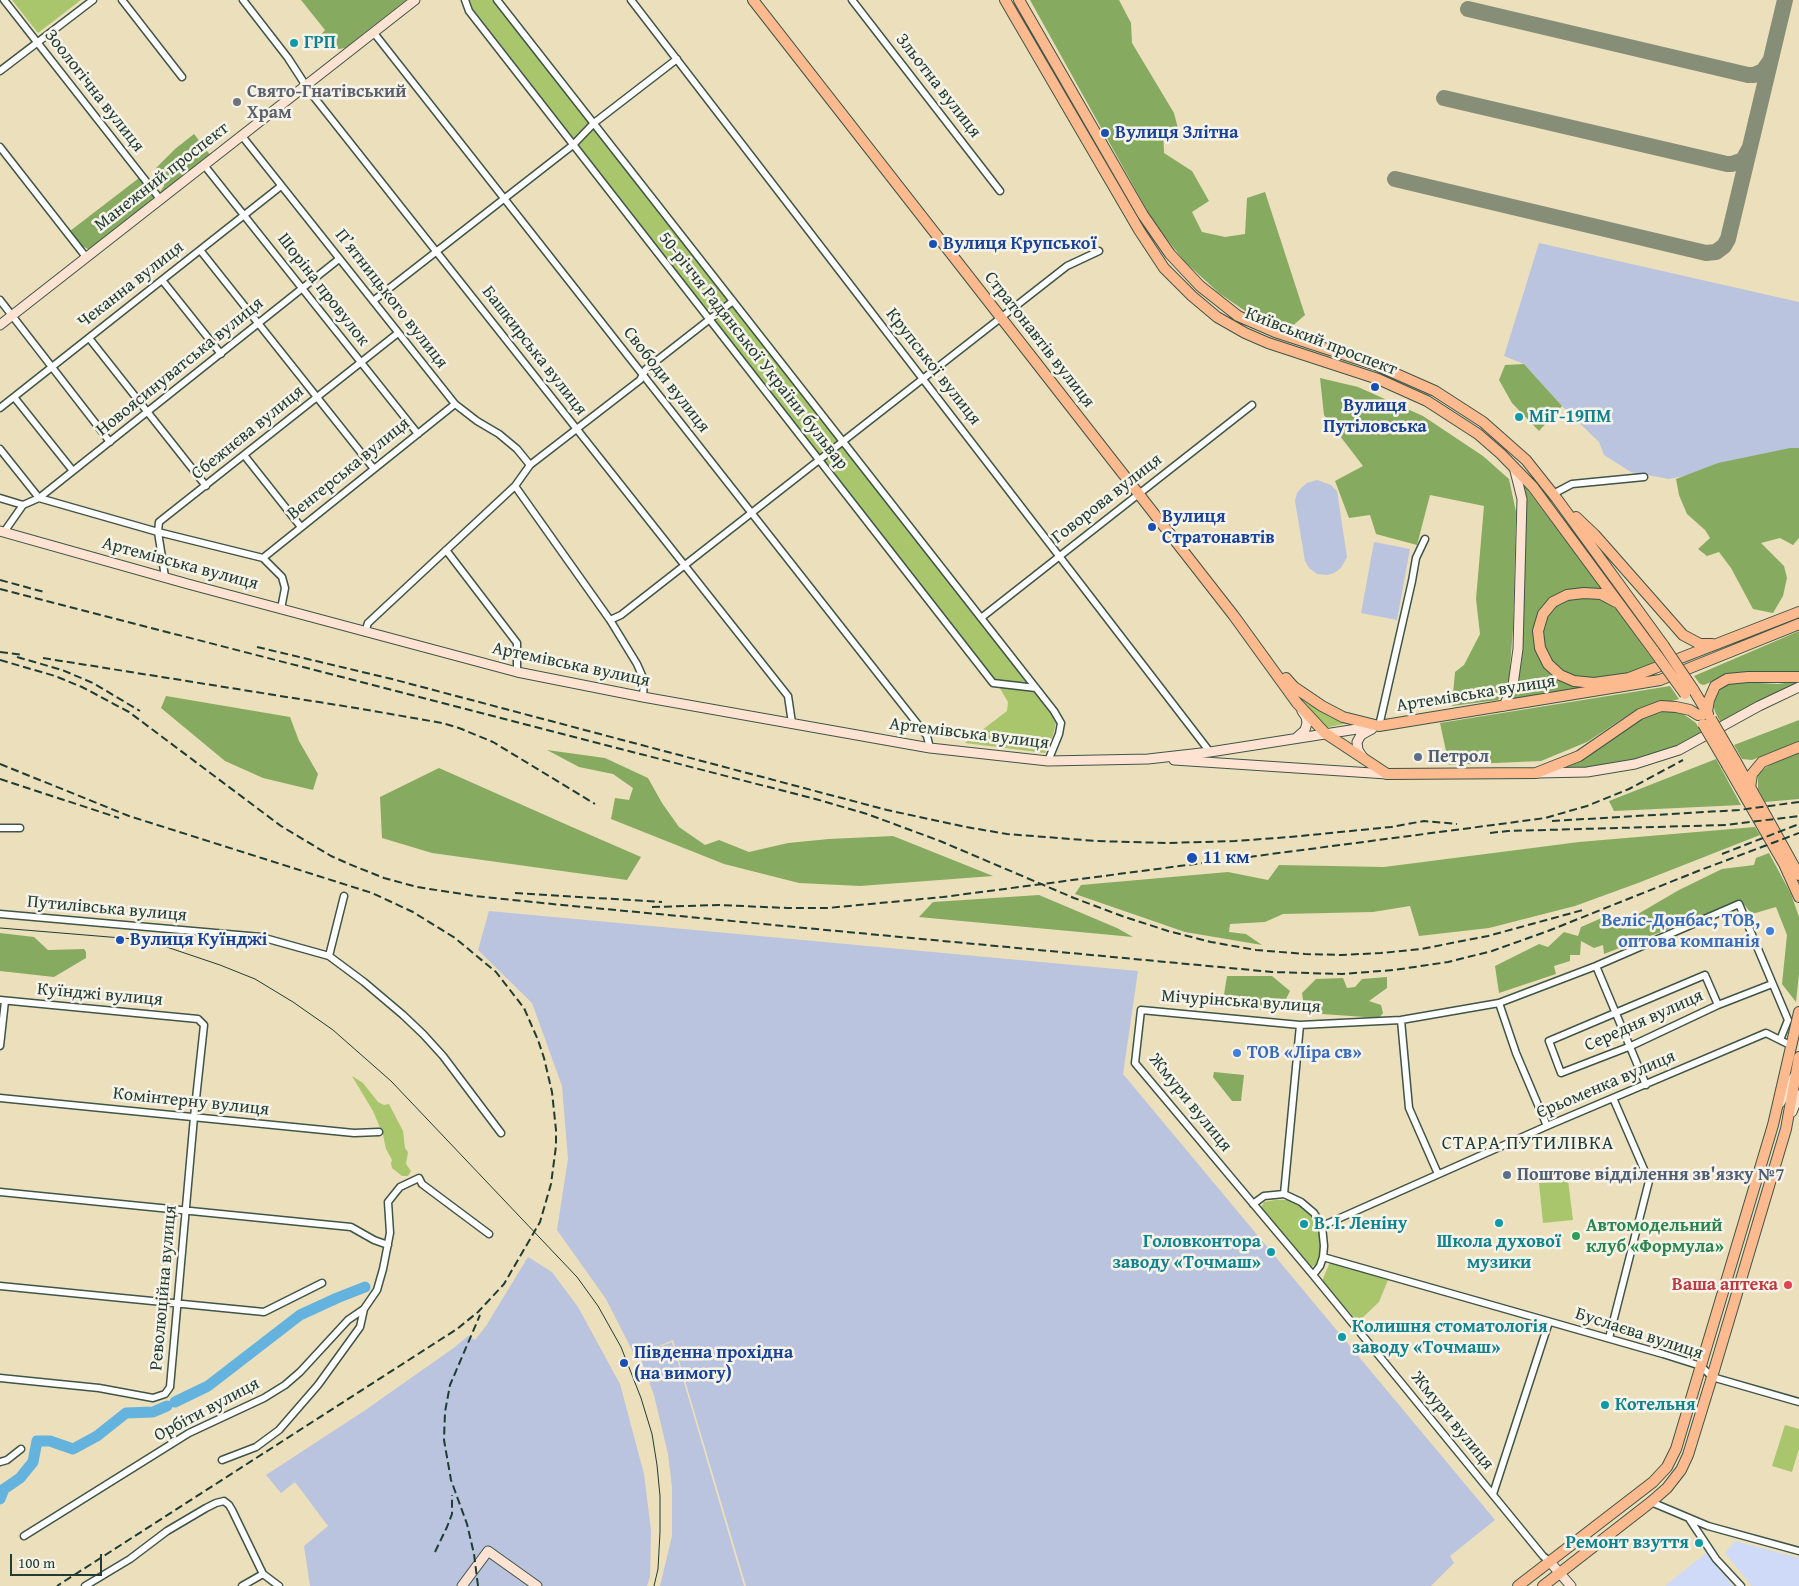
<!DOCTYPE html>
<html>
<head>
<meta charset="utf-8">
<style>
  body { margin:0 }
  #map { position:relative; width:1799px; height:1586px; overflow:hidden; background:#ecdfbc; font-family:"Gentium Book Plus",serif }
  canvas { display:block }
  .scale { position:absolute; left:10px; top:1554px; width:92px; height:22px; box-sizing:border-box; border:2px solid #1f3d34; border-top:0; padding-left:6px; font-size:15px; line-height:18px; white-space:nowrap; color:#1f3d34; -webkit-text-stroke:4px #f7f3e8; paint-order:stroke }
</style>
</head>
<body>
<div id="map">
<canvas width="1799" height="1586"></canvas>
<div class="scale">100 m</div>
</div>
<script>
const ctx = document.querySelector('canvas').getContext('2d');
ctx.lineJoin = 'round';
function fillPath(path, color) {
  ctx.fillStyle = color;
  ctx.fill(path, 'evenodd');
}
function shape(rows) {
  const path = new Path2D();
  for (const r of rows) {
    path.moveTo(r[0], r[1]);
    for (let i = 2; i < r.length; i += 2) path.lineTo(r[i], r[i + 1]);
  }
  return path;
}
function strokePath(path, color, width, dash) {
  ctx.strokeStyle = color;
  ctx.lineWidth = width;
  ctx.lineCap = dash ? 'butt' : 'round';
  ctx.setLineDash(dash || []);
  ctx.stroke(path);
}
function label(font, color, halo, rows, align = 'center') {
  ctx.font = font + ' "Gentium Book Plus",serif';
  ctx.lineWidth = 5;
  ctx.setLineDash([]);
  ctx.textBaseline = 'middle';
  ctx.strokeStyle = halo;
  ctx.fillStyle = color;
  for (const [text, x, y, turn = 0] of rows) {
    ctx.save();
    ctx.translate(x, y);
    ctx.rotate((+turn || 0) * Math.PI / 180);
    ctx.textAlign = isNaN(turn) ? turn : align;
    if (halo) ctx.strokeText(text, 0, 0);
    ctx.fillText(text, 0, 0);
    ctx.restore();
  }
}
const built = shape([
  [1735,1541,1799,1558,1799,1586,1752,1586,1725,1553],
  [1706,1553,1733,1586,1665,1586]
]);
const industrial = shape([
  [1539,243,1799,302,1799,458,1787,455,1669,479,1631,472,1604,455,1599,442,1562,406,1524,364,1504,356],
  [1317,480,1331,485,1337,491,1347,557,1341,568,1334,573,1327,575,1317,574,1309,568,1305,561,1295,501,1297,493,1301,488,1307,483],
  [1374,542,1410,549,1397,620,1361,613],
  [489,911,1138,971,1123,1074,1495,1520,1450,1556,1454,1563,1431,1586,746,1586,673,1340,640,1354,672,1342,744,1586,660,1586,672,1536,672,1487,668,1454,654,1395,639,1354,635,1356,606,1299,557,1230,568,1159,562,1086,532,1003,478,950],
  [528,1257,552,1272,578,1307,620,1384,644,1474,651,1530,650,1577,647,1586,310,1586,304,1546,328,1526,295,1482,281,1493,266,1475,364,1411,455,1347,468,1336,475,1340,486,1326]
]);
const green = shape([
  [12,0,81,0,38,33],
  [470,0,495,0,1051,712,1056,723,1053,735,1045,753,965,743,1007,711,1008,702,995,680,473,9],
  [1300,699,1332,718,1349,723,1324,728],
  [352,1076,363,1083,378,1102,384,1105,389,1104,403,1131,405,1148,408,1152,406,1164,411,1171,408,1176,402,1176,392,1168,391,1163,392,1160,386,1149,383,1135,373,1111],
  [1568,1180,1573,1220,1543,1223,1539,1183],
  [1275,1200,1287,1200,1300,1205,1311,1214,1320,1229,1321,1246,1317,1264,1309,1268,1261,1208,1264,1202],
  [1330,1262,1388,1280,1379,1302,1358,1322,1322,1281],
  [1785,1425,1799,1429,1799,1449,1792,1472,1772,1466]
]);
const forest = shape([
  [301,0,406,0,345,48,333,50,321,35,325,30],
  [1030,0,1119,0,1131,23,1132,43,1174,113,1181,140,1163,127,1164,153,1192,171,1209,201,1192,212,1202,232,1225,237,1245,234,1247,198,1265,192,1305,315,1289,329,1248,313,1219,293,1184,261,1153,221],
  [194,134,211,156,162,195,160,192,164,186,163,177,156,168,175,149],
  [139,178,153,197,152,203,90,250,80,245,70,231],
  [1524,364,1562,406,1539,431,1512,403,1499,380,1505,365],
  [1320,378,1358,387,1423,416,1483,456,1509,479,1516,512,1513,629,1509,680,1498,700,1452,706,1455,672,1464,665,1480,634,1476,599,1484,506,1430,495,1417,545,1376,534,1370,515,1349,518,1335,481,1363,466,1324,415],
  [1790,448,1799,448,1799,538,1793,545,1780,538,1761,543,1784,566,1787,578,1783,596,1773,613,1753,609,1731,568,1719,552,1707,556,1698,549,1710,538,1705,530,1687,514,1679,495,1676,479,1718,463],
  [1520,480,1608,596,1550,599,1540,610,1536,621,1534,631,1542,664,1552,675,1565,683,1578,687,1589,686,1590,688,1512,702,1520,670,1524,500],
  [1594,598,1607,602,1617,610,1656,664,1627,673,1590,678,1573,676,1561,671,1551,661,1544,646,1543,630,1549,610,1569,599],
  [1799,631,1799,673,1729,674,1704,685,1700,684,1694,676],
  [1799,681,1799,683,1721,723,1715,712,1714,707,1715,699,1718,692,1723,687,1731,683,1741,682,1778,684],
  [1670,686,1679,699,1634,711,1587,742,1541,761,1449,765,1440,723],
  [166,696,290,717,299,741,318,774,313,790,263,778,225,761,161,708],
  [1671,711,1683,714,1689,718,1696,723,1702,734,1685,743,1656,754,1605,766,1566,770,1565,768,1646,717,1660,712],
  [1799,720,1799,741,1752,760,1742,759,1734,745],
  [547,750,605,758,648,778,662,803,679,827,705,845,719,840,749,852,788,843,829,839,893,836,993,876,860,886,799,883,724,864,611,819,615,798,629,800,633,788,613,774,579,767],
  [1799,752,1799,799,1765,802,1758,789,1758,775,1765,768,1775,762],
  [1716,759,1741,805,1614,811,1609,801],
  [439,768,572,827,641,857,627,880,432,853,382,838,380,797],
  [1755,827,1760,835,1638,883,1575,906,1489,928,1419,936,1410,906,1373,912,1283,914,1265,922,1230,924,1229,932,1246,934,1262,945,1185,932,1075,894,1081,885,1228,872,1268,880,1279,865,1384,867,1579,842],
  [1769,853,1791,894,1799,917,1799,974,1796,1002,1782,984,1787,935,1776,907,1752,914,1741,901,1604,954,1603,945,1594,948,1581,941,1580,955,1570,955,1570,961,1554,966,1556,974,1499,993,1495,966,1539,944,1548,947,1564,932,1578,936,1581,927,1604,917,1619,925,1679,890,1722,869,1754,865,1756,858],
  [1039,895,1117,928,1133,937,919,917,933,902],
  [0,933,34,937,48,950,84,949,86,952,86,958,54,977,0,971],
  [1227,976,1272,976,1290,991,1282,1007,1304,1006,1302,993,1316,979,1343,978,1347,988,1355,987,1362,979,1387,977,1387,988,1369,1001,1381,1005,1383,1013,1379,1018,1222,1007],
  [1214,1072,1244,1075,1241,1101,1232,1101,1213,1077]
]);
const river = shape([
  [175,1402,208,1386,300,1315,337,1298,365,1287],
  [0,1499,4,1489,20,1478,33,1462,37,1441,50,1441,73,1449,97,1436,126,1413,153,1412,167,1406]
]);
const taxiway = shape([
  [1468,9,1748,75,1754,75,1763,71,1770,61],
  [1444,98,1727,164,1732,164,1743,160,1749,149],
  [1395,179,1706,253,1716,252,1724,246,1728,239,1785,0]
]);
const street = shape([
  [4,0,160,199],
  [122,0,182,77],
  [243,0,288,58,310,92,788,696,792,723],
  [465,0,469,11,993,683,1036,688],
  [497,0,1054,711,1061,723,1059,734,1048,761],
  [631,0,1210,752],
  [852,0,1000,191],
  [374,33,927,736,930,748],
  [0,71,93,0],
  [242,136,455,404,477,421,499,434,517,449,530,465],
  [0,147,86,257],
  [204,165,418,434],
  [200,250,374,469],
  [162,280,221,354],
  [0,300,110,442],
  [373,301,573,145,594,123,677,59],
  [89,338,206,486],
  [14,397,73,471],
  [0,408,281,186],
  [0,449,39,498],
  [244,455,301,527],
  [515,486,610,620,637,664,644,680,643,697],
  [1553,494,1572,484,1644,477],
  [0,498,23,505,39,498,339,259],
  [39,498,158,532,263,558,282,577,285,588,281,609],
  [4,532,23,505],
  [446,550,517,643,517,672],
  [263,558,455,404],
  [165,577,158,532,159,522,398,333],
  [981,618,1252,405],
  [610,620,621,615,1067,266,1099,251],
  [365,632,368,623,515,486,530,465,640,380,646,369,733,301],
  [1379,726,1412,581,1416,558,1425,539],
  [0,828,20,828],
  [0,914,261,937,329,956,364,982,403,1015,423,1034,443,1056,501,1133],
  [329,956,344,896],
  [1596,966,1646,1085],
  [1705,975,1718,1005,1631,1046,1561,1073,1549,1041,1705,975],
  [0,1000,198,1019,204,1025,194,1117,170,1387,165,1394,153,1398,99,1388,0,1378],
  [1499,1003,1516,1053,1547,1126],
  [1718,1005,1772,984],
  [1401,1020,1409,1108,1438,1174],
  [0,1046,5,1001],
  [0,1098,354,1133,379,1132],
  [0,1192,351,1227,374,1240,388,1245],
  [1284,1194,1300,1025],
  [1253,1204,1264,1196,1284,1194,1301,1202,1314,1213,1322,1226,1324,1246,1323,1257,1320,1266,1313,1275],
  [1322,1226,1547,1126,1766,1033,1792,1046],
  [1323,1257,1663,1354,1701,1366,1712,1377,1799,1402],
  [0,1286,264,1312,322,1283],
  [1609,1338,1649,1181,1613,1098],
  [222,1460,256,1447,279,1430,318,1385,360,1327,364,1309,377,1290,383,1269,390,1233,388,1202,400,1187,419,1178,422,1184,489,1234],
  [0,1462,7,1460,21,1449],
  [1493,1494,1549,1322],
  [1651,1502,1708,1526,1799,1551],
  [1690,1520,1716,1559,1741,1586],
  [24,1536,189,1433,264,1398,285,1385,300,1372,348,1320,364,1309],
  [1550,1562,1543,1556,1313,1275,1135,1063,1141,1010,1300,1025,1401,1020,1499,1003,1596,966,1739,904,1788,1020,1780,1040],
  [85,1586,130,1559,167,1531,206,1508,216,1503,224,1501,229,1505,232,1510,263,1574,279,1586],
  [242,1586,263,1574]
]);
const secondary = shape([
  [0,325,415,0],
  [0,531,188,584,517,672,643,697,930,748,1048,761,1148,759,1210,752,1376,726],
  [1504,706,1513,685,1518,649,1522,499,1514,467],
  [1296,738,1305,730,1307,723,1306,717,1302,711],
  [1364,759,1358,750,1357,742,1361,735,1372,729],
  [1174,760,1387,774],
  [1538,773,1587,772,1635,764,1679,750,1759,706,1799,687],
  [1780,1103,1794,1077],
  [1792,1112,1799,1095],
  [1550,1562,1571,1586],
  [462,1586,488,1551,537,1586]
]);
const primary = shape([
  [753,0,1234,616,1297,703,1325,733,1387,774,1536,773,1579,756,1640,714,1661,706,1676,707,1690,710,1698,715,1704,714,1707,712,1709,700,1715,686,1727,679,1748,677,1799,677],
  [1005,0,1139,230,1164,268,1192,296,1217,317,1245,333,1268,343,1378,379,1427,401,1478,434,1501,454,1533,487,1654,651],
  [1019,0,1143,215,1170,254,1200,286,1238,316,1275,332,1376,365,1435,391,1483,422,1526,460,1557,499,1664,646],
  [1576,517,1595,535,1683,635,1700,644,1712,644],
  [1616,602,1601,594,1584,593,1567,595,1553,602,1543,614,1538,631,1540,648,1548,664,1560,675,1574,681,1594,683,1630,678],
  [1286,678,1294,687,1322,706,1343,717,1379,726,1660,680,1799,624],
  [1624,680,1799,612],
  [1693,689,1708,714],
  [1735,760,1799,875],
  [1727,765,1784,864,1799,897],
  [1750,788,1752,774,1762,762,1799,747],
  [1518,1586,1653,1482,1667,1467,1676,1449,1773,1125,1799,1012],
  [1543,1586,1651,1502,1667,1488,1681,1470,1688,1455,1712,1377,1786,1129,1799,1057]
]);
const tram = shape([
  [0,928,146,940,220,965,255,979,293,1002,333,1030,391,1081,577,1277,598,1306,621,1347,641,1398,652,1434,657,1465,660,1496,660,1532,658,1569,654,1586]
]);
const rail = shape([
  [0,580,44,592],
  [0,589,819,800,867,814,940,841,1074,898,1122,916,1168,931,1211,942,1256,950,1305,954,1341,955,1381,953,1421,949,1488,936,1583,910],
  [257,647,392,679,887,810,966,827,1007,834,1096,841,1168,843,1235,841,1290,837,1391,827,1424,821,1457,824],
  [0,652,23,655],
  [17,657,62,670,93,683,140,711],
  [43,658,362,709,442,723,459,728,493,742,595,804],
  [0,660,55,676,82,687,129,712,281,826,331,856,349,864,384,878,417,887,475,896,562,905,1272,972,1342,974,1394,970,1448,962,1492,951,1548,931,1698,871,1799,833],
  [0,764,129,816,372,893,413,912,455,938,496,972,524,1008,538,1040,544,1058,552,1092,556,1130,556,1146,551,1184,540,1222,504,1284,478,1312,457,1329,57,1586],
  [0,779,119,818],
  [1552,821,1739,810,1799,802],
  [1490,833,1508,831,1726,825,1799,816],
  [1722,854,1799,824],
  [515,893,662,902],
  [652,907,719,905,787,908,828,908,943,897,1493,825,1545,818,1587,806,1629,789,1683,760],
  [435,1552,447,1527,452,1514,452,1495],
  [478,1586,474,1554,467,1524,451,1480,444,1440,445,1412,450,1385,480,1315]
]);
const primaryBridge = shape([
  [1664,646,1693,689],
  [1654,651,1685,694],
  [1711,719,1735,760],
  [1703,724,1727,765]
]);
const markers = [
  [294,43,5,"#0f9aa8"],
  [237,102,5,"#6b7280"],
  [1105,133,5,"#1a4fb4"],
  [933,244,5,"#1a4fb4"],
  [1375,387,5,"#1a4fb4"],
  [1519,417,5,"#0f9aa8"],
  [1152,527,5,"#1a4fb4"],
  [1418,757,5,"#5c6f8a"],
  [1192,858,6,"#1a4fb4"],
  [1770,931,5,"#3f7fe0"],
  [120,940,5,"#1a4fb4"],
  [1237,1053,5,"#3f7fe0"],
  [1507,1175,5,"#5c6f8a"],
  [1499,1223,5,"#0f9aa8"],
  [1304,1224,5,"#0f9aa8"],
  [1576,1236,5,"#2e9e5b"],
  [1271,1252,5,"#0f9aa8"],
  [1788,1285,5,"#e0444e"],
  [1342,1337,5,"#0f9aa8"],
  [624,1363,5,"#1a4fb4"],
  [1605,1405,5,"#0f9aa8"],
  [1699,1543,5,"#0f9aa8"]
];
const cultureNames = [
  ["ГРП",304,43],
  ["МіГ-19ПМ",1529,417],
  ["В. І. Леніну",1314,1224],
  ["Головконтора",1261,1242,"right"],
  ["заводу «Точмаш»",1261,1263,"right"],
  ["Школа духової",1499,1242,"center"],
  ["музики",1499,1263,"center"],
  ["Колишня стоматологія",1352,1327],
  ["заводу «Точмаш»",1352,1348],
  ["Котельня",1615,1405],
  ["Ремонт взуття",1689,1543,"right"]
];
const streetNames = [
  ["Зльотна вулиця",938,86,52],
  ["Зоологічна вулиця",94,91,52],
  ["Манежний проспект",162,177,-38],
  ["Чеканна вулиця",131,285,-38],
  ["Шоріна провулок",323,290,52],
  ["П’ятницького вулиця",391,299,52],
  ["Стратонавтів вулиця",1039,340,52],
  ["Київський проспект",1321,342,21],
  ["Башкирська вулиця",534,351,52],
  ["50-річчя Радянської України бульвар",753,351,52],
  ["Новоясинуватська вулиця",180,367,-39],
  ["Крупської вулиця",933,367,52],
  ["Свободи вулиця",666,380,52],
  ["Сбежнєва вулиця",248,433,-39],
  ["Венгерська вулиця",349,469,-39],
  ["Говорова вулиця",1107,499,-38],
  ["Артемівська вулиця",180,564,15],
  ["Артемівська вулиця",571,665,12],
  ["Артемівська вулиця",1476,694,-9],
  ["Артемівська вулиця",969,734,7],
  ["Путилівська вулиця",107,909,5],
  ["Куїнджі вулиця",100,995,5],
  ["Мічурінська вулиця",1241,1002,4],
  ["Середня вулиця",1644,1021,-24],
  ["Єрьоменка вулиця",1606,1085,-23],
  ["Комінтерну вулиця",191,1102,6],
  ["Жмури вулиця",1190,1103,51],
  ["Революційна вулиця",164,1288,-85],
  ["Буслаєва вулиця",1639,1334,18],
  ["Орбіти вулиця",207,1410,-28],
  ["Жмури вулиця",1452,1421,51]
];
const worshipNames = [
  ["Свято-Гнатівський",247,92],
  ["Храм",247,113]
];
const transitNames = [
  ["Вулиця Злітна",1115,133],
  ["Вулиця Крупської",943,244],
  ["Вулиця",1375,406,"center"],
  ["Путіловська",1375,427,"center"],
  ["Вулиця",1162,517],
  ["Стратонавтів",1162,538],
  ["11 км",1203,858],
  ["Вулиця Куїнджі",130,940],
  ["Південна прохідна",634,1353],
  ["(на вимогу)",634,1374]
];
const serviceNames = [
  ["Петрол",1428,757],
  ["Поштове відділення зв'язку №7",1517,1175]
];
const shopNames = [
  ["Веліс-Донбас, ТОВ,",1760,921],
  ["оптова компанія",1760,942],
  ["ТОВ «Ліра св»",1247,1053,"left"]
];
const leisureNames = [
  ["Автомодельний",1586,1226],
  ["клуб «Формула»",1586,1247]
];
const healthNames = [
  ["Ваша аптека",1778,1285]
];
const neighbourhoodNames = [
  ["СТАРА ПУТИЛІВКА",1528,1144]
];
fillPath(built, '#cfdaf9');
fillPath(industrial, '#bac4de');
fillPath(green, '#a9c66d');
fillPath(forest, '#86ab60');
strokePath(river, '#64b3de', 11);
strokePath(taxiway, '#868e78', 16);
strokePath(street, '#3e5548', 9);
strokePath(secondary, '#3e5548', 11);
strokePath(primary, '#3e5548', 12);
strokePath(street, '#fff', 6);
strokePath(secondary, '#fee3d2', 9);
strokePath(primary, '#fcba8e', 10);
strokePath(tram, '#1f3d34', 1);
strokePath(rail, '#1f3d34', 2, [8, 4]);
strokePath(primaryBridge, '#3e5548', 12, []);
strokePath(primaryBridge, '#fcba8e', 10);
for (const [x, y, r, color] of markers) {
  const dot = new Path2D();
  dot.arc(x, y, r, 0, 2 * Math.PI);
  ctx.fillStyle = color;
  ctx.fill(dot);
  strokePath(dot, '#f7f3e8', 2);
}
label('bold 18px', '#0d838f', '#f7f3e8', cultureNames, 'left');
label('18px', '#1f3d34', '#f7f3e8', streetNames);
label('bold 18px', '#5b616d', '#f7f3e8', worshipNames, 'left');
label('bold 18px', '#164399', '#f7f3e8', transitNames, 'left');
label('bold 18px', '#4e5e75', '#f7f3e8', serviceNames, 'left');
label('bold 18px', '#366cbe', '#f7f3e8', shopNames, 'right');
label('bold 18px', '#27864d', '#f7f3e8', leisureNames, 'left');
label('bold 18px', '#be3a42', '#f7f3e8', healthNames, 'right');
ctx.letterSpacing = '1px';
label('19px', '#1f3d34', '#f7f3e8', neighbourhoodNames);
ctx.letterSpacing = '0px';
</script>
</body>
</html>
